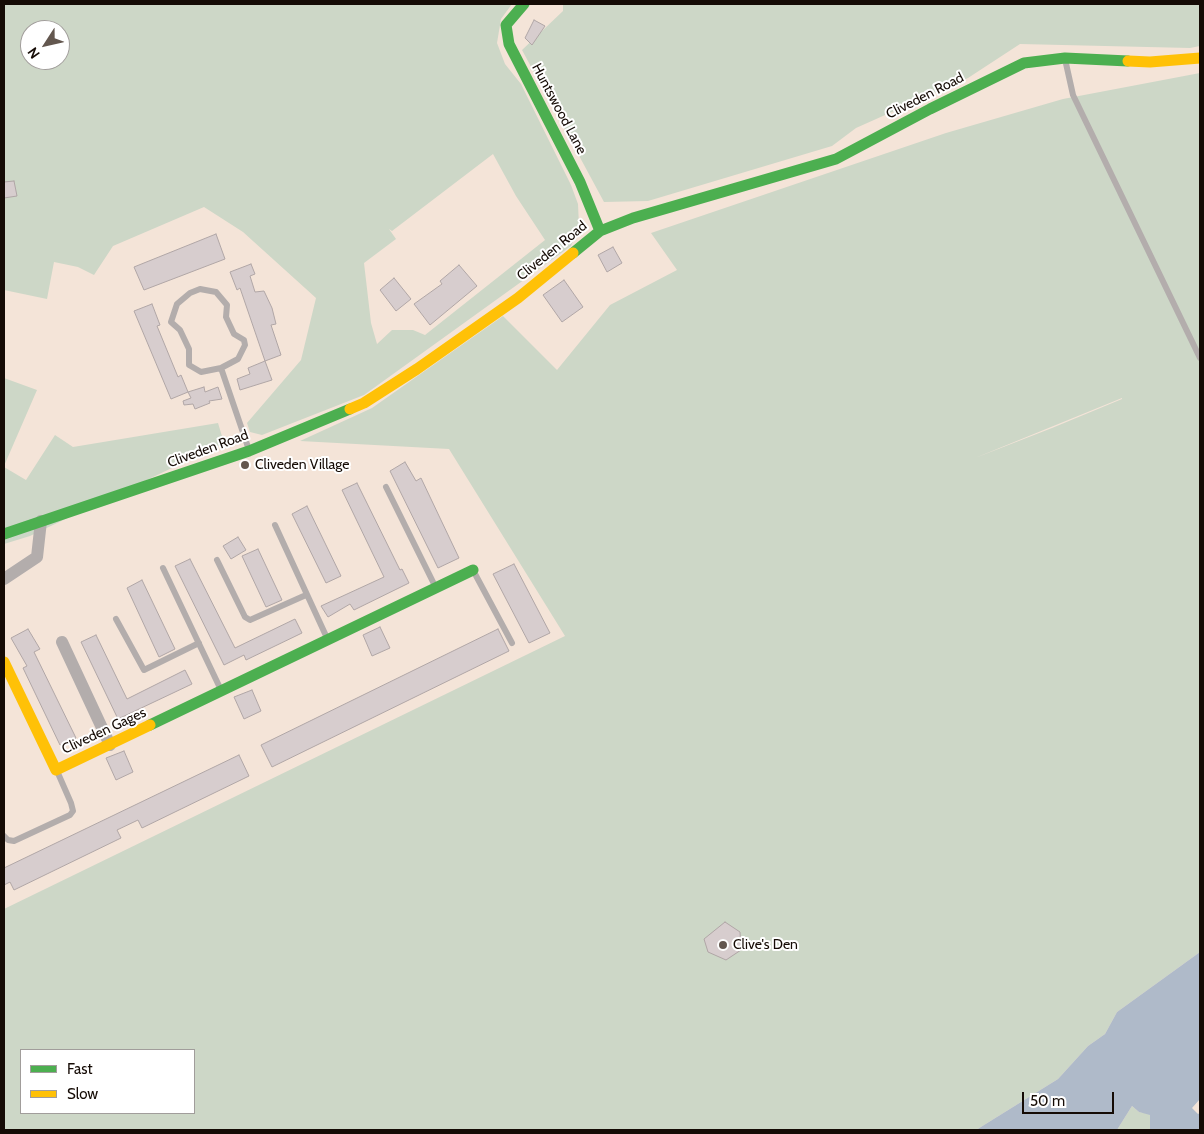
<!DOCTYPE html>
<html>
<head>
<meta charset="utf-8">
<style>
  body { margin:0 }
  #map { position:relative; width:1204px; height:1134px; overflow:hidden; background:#f4e4d8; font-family:Cabin,sans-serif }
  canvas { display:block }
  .frame { position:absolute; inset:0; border:5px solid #150b05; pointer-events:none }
  .legend { position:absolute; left:20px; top:1049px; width:175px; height:65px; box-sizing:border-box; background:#fff; border:1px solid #a19d9b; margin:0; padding:6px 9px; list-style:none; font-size:15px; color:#150b05 }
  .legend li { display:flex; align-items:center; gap:10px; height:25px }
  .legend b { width:25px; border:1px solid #a19d9b }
  .north { position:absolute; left:20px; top:20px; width:50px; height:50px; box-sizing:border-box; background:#fff; border:1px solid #a19d9b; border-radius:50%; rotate:235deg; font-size:14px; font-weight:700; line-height:20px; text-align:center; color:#150b05 }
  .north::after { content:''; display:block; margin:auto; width:18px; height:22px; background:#63574f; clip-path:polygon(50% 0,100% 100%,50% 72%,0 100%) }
  .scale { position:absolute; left:1022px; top:1092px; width:92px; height:22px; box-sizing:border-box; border:2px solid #150b05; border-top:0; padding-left:6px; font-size:15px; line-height:18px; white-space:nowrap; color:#150b05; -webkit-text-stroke:4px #fff; paint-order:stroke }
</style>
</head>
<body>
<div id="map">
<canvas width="1204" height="1134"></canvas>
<div class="frame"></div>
<ul class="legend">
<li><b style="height:6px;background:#4caf50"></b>Fast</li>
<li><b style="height:6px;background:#ffc107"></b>Slow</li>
</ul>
<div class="north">N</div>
<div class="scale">50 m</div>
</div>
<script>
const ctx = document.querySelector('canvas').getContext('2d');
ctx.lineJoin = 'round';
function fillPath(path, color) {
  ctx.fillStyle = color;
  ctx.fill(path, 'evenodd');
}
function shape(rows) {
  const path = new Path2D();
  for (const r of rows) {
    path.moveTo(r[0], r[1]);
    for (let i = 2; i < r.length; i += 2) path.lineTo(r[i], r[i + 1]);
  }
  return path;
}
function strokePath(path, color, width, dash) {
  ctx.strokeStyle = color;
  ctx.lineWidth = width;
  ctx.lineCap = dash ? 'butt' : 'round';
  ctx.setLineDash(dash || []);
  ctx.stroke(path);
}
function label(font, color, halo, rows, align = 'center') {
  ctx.font = font + ' Cabin,sans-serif';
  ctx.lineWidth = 4;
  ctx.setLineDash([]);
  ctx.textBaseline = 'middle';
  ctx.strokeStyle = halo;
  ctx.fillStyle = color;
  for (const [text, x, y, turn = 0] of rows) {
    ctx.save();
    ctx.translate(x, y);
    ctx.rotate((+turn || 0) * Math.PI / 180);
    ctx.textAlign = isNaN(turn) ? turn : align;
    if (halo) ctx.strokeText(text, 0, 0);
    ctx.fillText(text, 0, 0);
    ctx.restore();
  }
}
const green = shape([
  [4,4,512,4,501,19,497,43,505,64,521,84,571,185,578,204,579,226,571,246,364,395,262,435,250,432,247,423,301,360,316,298,243,232,204,207,113,246,94,275,78,267,54,262,47,299,4,290],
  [30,30,60,30,60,60,30,60],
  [493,154,516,196,545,240,425,335,413,330,392,330,377,344,371,323,364,263,396,239,389,229,392,231],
  [563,4,1200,4,1200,46,1190,48,1020,44,968,78,856,128,832,146,648,201,604,202,522,50,563,11],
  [1200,73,1200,952,1117,1012,1105,1034,1088,1046,1058,1079,976,1130,4,1130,4,909,565,636,449,449,300,441,372,408,503,316,557,370,610,305,677,270,651,233,946,133,1063,99],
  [1122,399,1052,428,975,458,1122,398],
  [21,1050,194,1050,194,1113,21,1113],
  [4,378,37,390,4,466],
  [218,423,224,443,30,536,4,544,4,467,26,480,55,435,73,447],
  [1132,1106,1139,1112,1150,1114,1150,1130,1117,1130]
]);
const water = shape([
  [1200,952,1200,1099,1192,1108,1198,1114,1200,1113,1200,1130,1150,1130,1150,1115,1139,1112,1132,1106,1117,1130,976,1130,1058,1079,1088,1046,1105,1034,1117,1012]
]);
const building = shape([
  [534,20,545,26,532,45,525,38,534,20],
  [14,181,17,196,4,198,4,182,14,181],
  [216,234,225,259,144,290,134,267,216,234],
  [613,247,622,263,607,272,598,255,613,247],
  [251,264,255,274,250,276,255,292,264,291,272,308,276,324,271,325,281,355,265,361,240,288,237,290,230,272,251,264],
  [459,265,477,286,430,325,414,304,442,284,440,281,459,265],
  [394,278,411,299,396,311,380,290,394,278],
  [564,280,583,307,562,322,543,295,564,280],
  [152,304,160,325,157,326,178,377,181,375,188,392,171,399,134,311,152,304],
  [265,361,272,380,240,390,237,379,250,374,248,368,265,361],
  [204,387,205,392,218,387,222,399,209,401,210,403,195,409,193,404,184,405,183,401,191,398,188,392,204,387],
  [405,462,416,481,421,478,459,558,438,568,390,471,405,462],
  [357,483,400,570,402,569,409,583,354,610,350,604,328,617,321,606,384,577,342,490,357,483],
  [307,506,341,576,326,583,292,514,307,506],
  [238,537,246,550,231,559,223,546,238,537],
  [258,549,282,600,266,607,242,556,258,549],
  [190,559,235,648,295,619,302,633,246,660,244,655,224,665,175,566,190,559],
  [514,564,550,633,529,643,493,574,514,564],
  [142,580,175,649,159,657,127,588,142,580],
  [380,627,390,648,372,656,363,635,380,627],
  [28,629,40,649,34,652,76,738,60,745,23,668,27,666,11,638,28,629],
  [498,629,509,651,272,767,261,745,498,629],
  [96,635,127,699,185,670,192,684,118,719,81,642,96,635],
  [252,690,261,711,244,719,234,697,252,690],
  [124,751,133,772,116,780,106,758,124,751],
  [239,755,249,776,142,828,138,820,117,830,121,838,14,890,10,882,4,885,4,868,239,755],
  [725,922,740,932,741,950,726,960,708,952,704,939,725,922]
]);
const lane = shape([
  [1065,59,1073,95,1200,358],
  [221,368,238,359,245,345,244,340,234,334,226,317,227,305,216,292,200,289,190,293,177,304,171,322,180,330,189,349,189,365,201,372,221,368,249,450],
  [386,487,435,586],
  [275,525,327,638],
  [217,560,245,617,250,620,306,595],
  [163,568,221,690],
  [474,572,512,643],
  [116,619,144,670,199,643],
  [4,836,8,840,14,841,70,815,73,811,71,803,57,771]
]);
const street = shape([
  [4,579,37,557,41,521],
  [62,642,110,745]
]);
const fast = shape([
  [524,4,506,25,509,44,580,182,600,231],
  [573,253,600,231,633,218,836,159,930,109,1024,63,1065,58,1128,61],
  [4,534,249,451,350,409],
  [150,725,473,570]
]);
const slow = shape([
  [1128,61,1150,62,1200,58],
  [350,409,364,403,417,369,518,298,573,253],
  [4,662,56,770,150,725]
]);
const markers = [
  [245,465,5,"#63574f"],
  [723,945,5,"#63574f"]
];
const streetNames = [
  ["Cliveden Road",925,96,-27],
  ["Huntswood Lane",559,109,62],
  ["Cliveden Road",552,251,-39],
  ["Cliveden Road",208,449,-20],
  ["Cliveden Gages",104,731,-25]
];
const poiNames = [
  ["Cliveden Village",255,465],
  ["Clive's Den",733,945]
];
fillPath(green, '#cdd7c7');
fillPath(water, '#afbac9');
fillPath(building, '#d7cdce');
strokePath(building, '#b0a6a6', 1);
strokePath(lane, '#b3adac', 6);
strokePath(street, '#b3adac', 12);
strokePath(fast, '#4caf50', 11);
strokePath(slow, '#ffc107', 11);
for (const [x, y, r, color] of markers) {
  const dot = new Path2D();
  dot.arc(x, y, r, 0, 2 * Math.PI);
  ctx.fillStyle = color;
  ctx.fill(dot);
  strokePath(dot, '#fff', 2);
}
label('14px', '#150b05', '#fff', streetNames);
label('14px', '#150b05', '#fff', poiNames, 'left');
</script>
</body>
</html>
